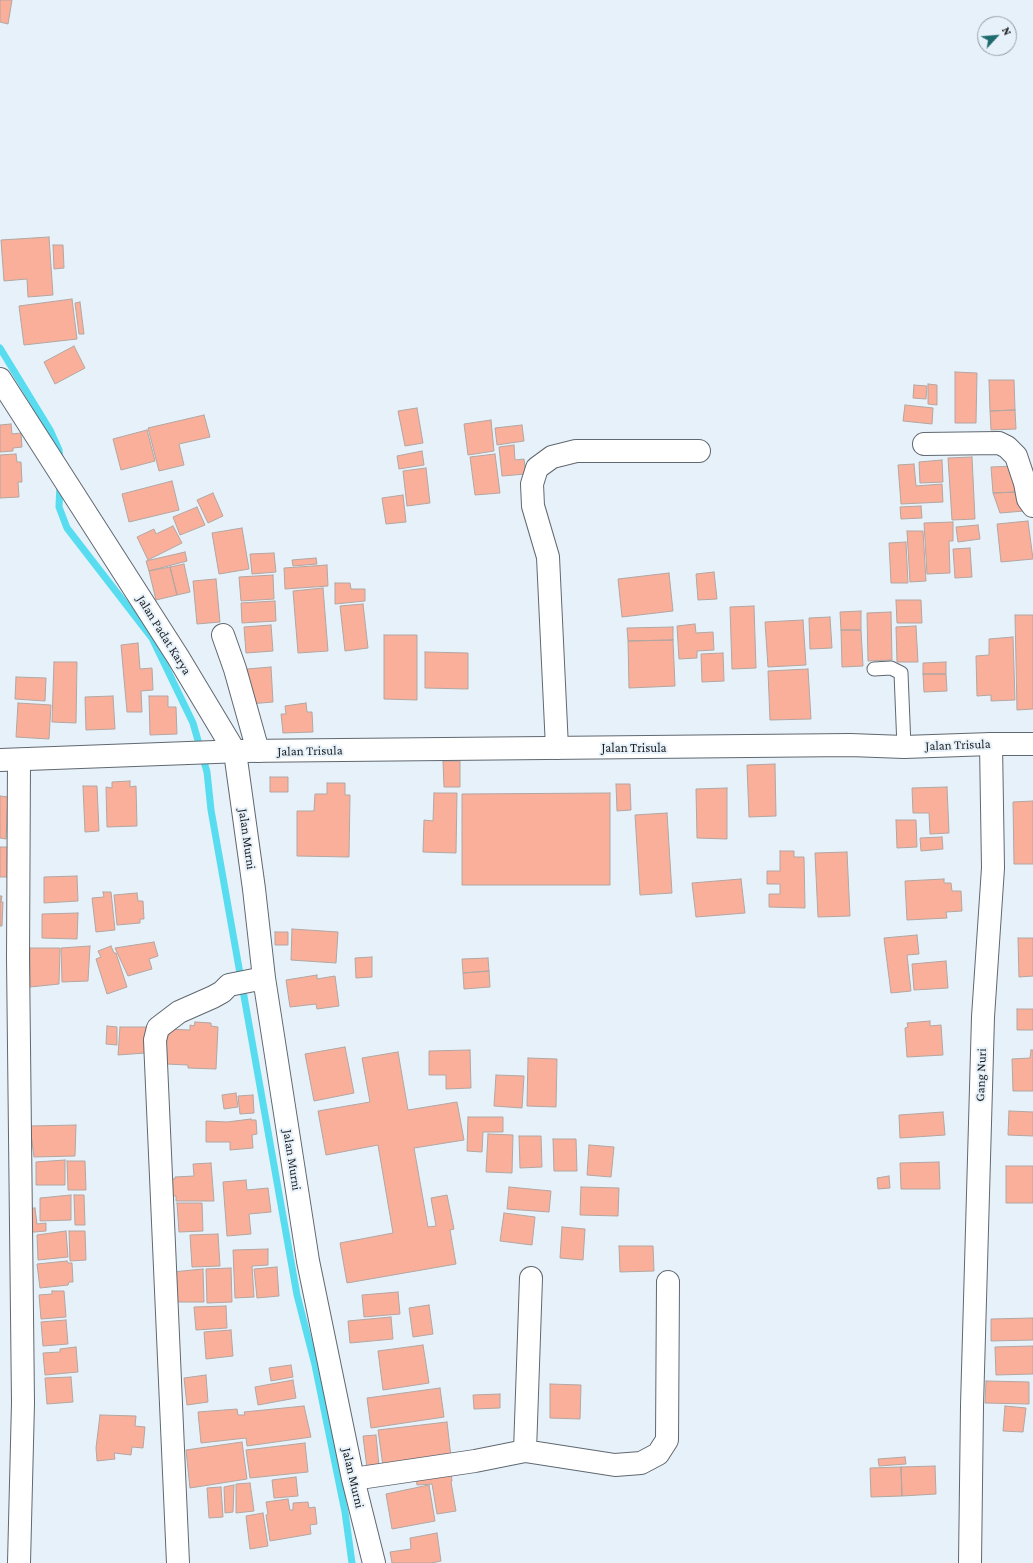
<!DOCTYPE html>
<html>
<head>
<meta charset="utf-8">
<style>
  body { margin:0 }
  #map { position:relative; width:1033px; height:1563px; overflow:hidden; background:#e7f1f9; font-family:"Crimson Pro",serif }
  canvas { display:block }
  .north { position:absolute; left:977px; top:16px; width:40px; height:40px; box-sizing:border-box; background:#e7f1f9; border:1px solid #969da3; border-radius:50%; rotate:64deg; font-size:11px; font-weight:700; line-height:16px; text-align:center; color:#1c1f22 }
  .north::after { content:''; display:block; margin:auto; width:14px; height:18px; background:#1e6b6e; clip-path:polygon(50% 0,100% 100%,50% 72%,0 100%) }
</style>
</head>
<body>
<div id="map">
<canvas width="1033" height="1563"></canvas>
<div class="north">N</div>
</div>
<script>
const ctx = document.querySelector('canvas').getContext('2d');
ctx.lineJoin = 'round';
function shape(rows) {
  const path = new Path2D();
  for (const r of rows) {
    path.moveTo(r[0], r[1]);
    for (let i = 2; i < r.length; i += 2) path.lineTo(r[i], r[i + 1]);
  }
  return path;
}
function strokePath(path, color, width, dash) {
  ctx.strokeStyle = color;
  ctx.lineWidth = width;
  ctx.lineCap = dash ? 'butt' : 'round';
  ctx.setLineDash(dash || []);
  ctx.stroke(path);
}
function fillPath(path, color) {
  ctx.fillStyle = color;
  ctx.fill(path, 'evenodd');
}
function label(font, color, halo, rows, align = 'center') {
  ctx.font = font + ' "Crimson Pro",serif';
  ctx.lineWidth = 4;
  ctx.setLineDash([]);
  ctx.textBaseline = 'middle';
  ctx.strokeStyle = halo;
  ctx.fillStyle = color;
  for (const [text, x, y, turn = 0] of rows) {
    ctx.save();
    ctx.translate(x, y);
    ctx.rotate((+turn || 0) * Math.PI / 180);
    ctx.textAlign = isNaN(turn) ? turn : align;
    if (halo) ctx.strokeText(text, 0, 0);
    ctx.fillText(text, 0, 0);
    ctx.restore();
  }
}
const stream = shape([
  [0,348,50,430,59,450,60,459],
  [60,483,59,507,67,528,152,638,193,723,207,772,211,810,297,1295,315,1365,345,1512,352,1563]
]);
const building = shape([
  [0,0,12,0,8,24,0,22,0,0],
  [49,237,53,295,28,297,27,279,4,281,1,240,49,237],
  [53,245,63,245,64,268,54,269,53,245],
  [72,299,77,339,24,345,19,306,72,299],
  [80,302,84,334,79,334,75,303,80,302],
  [74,346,85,368,55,384,44,362,74,346],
  [955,372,977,373,976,423,955,423,955,372],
  [989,380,1014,380,1015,410,990,411,989,380],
  [928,384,937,385,937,405,928,404,928,384],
  [914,385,927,386,926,399,913,398,914,385],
  [905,405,933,408,932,424,903,421,905,405],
  [417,408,423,443,405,446,398,411,417,408],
  [1015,410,1016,429,991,430,990,411,1015,410],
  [204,415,210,437,179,444,184,465,159,471,148,428,204,415],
  [491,420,494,451,468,455,464,424,491,420],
  [11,424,12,434,21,433,22,447,13,448,13,451,0,452,0,425,11,424],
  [522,425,524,441,497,445,495,428,522,425],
  [147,430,155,461,121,470,113,439,147,430],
  [514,445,515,460,524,459,526,474,502,476,499,447,514,445],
  [422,451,424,465,399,469,397,456,422,451],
  [16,454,17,462,21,462,22,482,18,482,19,497,0,498,0,455,16,454],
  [495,454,500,493,475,495,470,457,495,454],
  [972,457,975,519,952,520,948,458,972,457],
  [942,460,943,482,920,483,919,462,942,460],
  [914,464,916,486,942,484,943,502,901,504,898,465,914,464],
  [1015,466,1017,492,993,493,991,467,1015,466],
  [426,468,430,503,407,506,403,471,426,468],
  [172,481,179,510,129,522,122,494,172,481],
  [1017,492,1024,511,1000,513,993,493,1017,492],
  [213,493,223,516,208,523,197,500,213,493],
  [403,495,406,522,386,524,382,498,403,495],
  [921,506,922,518,901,519,900,507,921,506],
  [197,507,205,525,180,535,173,517,197,507],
  [1028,521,1033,559,1001,562,997,524,1028,521],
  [953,522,953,541,949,541,950,573,927,574,924,523,953,522],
  [978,525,980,539,958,542,956,527,978,525],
  [173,526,182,543,148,560,137,537,154,529,156,534,173,526],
  [242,528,249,569,219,574,212,533,242,528],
  [907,531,923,531,926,581,910,582,907,531],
  [906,542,908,583,891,583,889,543,906,542],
  [970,548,972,577,955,578,953,549,970,548],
  [185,552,187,561,149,571,146,561,185,552],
  [274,553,276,572,252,574,250,554,274,553],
  [316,558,317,564,293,566,292,560,316,558],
  [184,564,190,592,177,595,170,567,184,564],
  [327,565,328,586,285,589,284,568,327,565],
  [170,567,177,595,156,600,149,571,170,567],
  [714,572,717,599,698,600,696,574,714,572],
  [669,573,673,611,622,617,618,579,669,573],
  [273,575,274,599,241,601,239,577,273,575],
  [216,579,220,622,197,624,193,581,216,579],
  [335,583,350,583,351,589,365,589,365,601,335,604,335,583],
  [323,588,328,651,298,653,293,591,323,588],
  [896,600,921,600,922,623,897,623,896,600],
  [275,601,276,621,242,623,241,603,275,601],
  [363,604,368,648,345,651,340,606,363,604],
  [754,606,756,668,732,669,730,607,754,606],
  [861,611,861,630,841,630,840,612,861,611],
  [891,612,892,660,868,661,867,613,891,612],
  [1015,615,1033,615,1033,709,1017,710,1015,615],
  [830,617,832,648,810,649,809,618,830,617],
  [803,620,806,665,768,667,765,622,803,620],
  [695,624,696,633,713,632,714,650,697,651,697,658,679,659,677,626,695,624],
  [271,625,273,651,246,653,244,627,271,625],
  [916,626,918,662,897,662,896,627,916,626],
  [673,627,673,640,628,641,627,628,673,627],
  [841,630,861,630,863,666,842,667,841,630],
  [384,635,417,635,417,700,384,699,384,635],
  [1013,637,1015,700,991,701,991,695,977,696,976,656,989,655,989,639,1013,637],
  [673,640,675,686,629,688,628,641,673,640],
  [138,643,140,669,152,668,153,690,141,691,142,712,127,712,121,645,138,643],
  [425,652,468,653,468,689,425,688,425,652],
  [723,653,724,681,702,682,701,654,723,653],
  [54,662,77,662,76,723,52,722,54,662],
  [946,662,946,674,923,674,923,663,946,662],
  [271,667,273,702,249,704,247,669,271,667],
  [808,669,811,719,770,720,768,671,808,669],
  [923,674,946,674,947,691,924,692,923,674],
  [16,677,46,678,45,701,15,699,16,677],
  [113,696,115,729,86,730,85,697,113,696],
  [149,696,168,696,168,707,176,707,177,734,150,735,149,696],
  [18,703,51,705,49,739,16,737,18,703],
  [306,703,307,712,312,712,313,732,283,733,281,714,286,714,285,706,306,703],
  [443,761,460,761,460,787,444,787,443,761],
  [775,764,776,816,749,817,747,765,775,764],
  [270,777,288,777,288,792,270,792,270,777],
  [130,781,130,787,136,786,137,826,107,827,106,787,112,788,112,782,130,781],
  [327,783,345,783,345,795,350,795,349,857,297,856,297,811,314,811,315,794,327,794,327,783],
  [616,784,630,784,631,810,617,811,616,784],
  [83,786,97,786,99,831,85,832,83,786],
  [947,787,949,833,930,834,929,813,913,813,912,788,947,787],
  [727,788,727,839,697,838,696,789,727,788],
  [434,793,457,793,456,853,423,852,424,820,433,821,434,793],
  [610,793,610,885,462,885,462,794,610,793],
  [0,796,8,797,6,839,0,838,0,796],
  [1033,801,1033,864,1014,864,1013,802,1033,801],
  [667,813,672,893,640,895,635,815,667,813],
  [896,820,916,820,917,847,897,848,896,820],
  [942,837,943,849,921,851,920,838,942,837],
  [0,847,16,847,14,877,0,877,0,847],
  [780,851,794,851,794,857,804,857,805,908,769,907,769,894,780,894,780,884,767,884,767,871,780,871,780,851],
  [847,852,850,916,818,917,815,853,847,852],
  [77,876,78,901,44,903,44,877,77,876],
  [741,879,745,913,696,917,692,883,741,879],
  [944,879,944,883,951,883,952,891,961,891,962,911,946,912,947,918,907,920,905,881,944,879],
  [103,892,111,892,115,930,96,932,92,898,104,897,103,892],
  [137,893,138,901,143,901,144,919,140,919,140,923,117,925,114,895,137,893],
  [0,896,2,896,1,902,3,902,2,926,0,926,0,896],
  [78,913,77,939,42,938,42,914,78,913],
  [292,929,338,932,336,963,291,960,292,929],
  [275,932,288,932,288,945,275,945,275,932],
  [917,935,919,954,907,955,911,991,891,993,884,938,917,935],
  [1018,938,1033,938,1033,976,1019,977,1018,938],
  [154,942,158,956,149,959,152,969,128,976,115,948,154,942],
  [90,946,88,981,62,982,61,948,90,946],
  [111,946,114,953,116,953,127,987,107,994,96,959,101,957,98,951,111,946],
  [30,948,60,948,59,984,30,987,30,948],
  [372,957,372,977,356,978,355,958,372,957],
  [488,958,489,971,463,973,462,959,488,958],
  [946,961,948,988,914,990,912,964,946,961],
  [489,971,490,987,464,989,463,973,489,971],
  [317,975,317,979,335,976,339,1006,317,1009,316,1004,290,1007,286,980,317,975],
  [1017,1009,1033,1009,1033,1030,1017,1030,1017,1009],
  [930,1021,930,1026,941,1025,943,1055,907,1057,905,1028,908,1027,907,1023,930,1021],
  [195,1022,211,1023,211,1026,218,1027,216,1069,188,1068,188,1065,166,1064,167,1029,190,1030,190,1025,194,1026,195,1022],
  [107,1026,117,1027,117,1045,106,1044,107,1026],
  [120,1027,147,1027,145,1053,118,1055,120,1027],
  [345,1047,354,1093,314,1101,305,1054,345,1047],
  [470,1050,471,1088,446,1089,446,1075,429,1075,429,1051,470,1050],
  [1031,1050,1033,1050,1033,1091,1013,1091,1012,1059,1030,1058,1031,1050],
  [398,1052,408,1110,457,1102,464,1140,414,1148,428,1227,436,1226,431,1198,447,1195,454,1229,450,1230,456,1264,347,1283,340,1243,393,1233,378,1145,326,1155,318,1111,370,1102,362,1058,398,1052],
  [528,1058,557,1059,556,1107,527,1106,528,1058],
  [496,1075,524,1076,522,1108,494,1106,496,1075],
  [236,1093,238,1107,224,1109,222,1095,236,1093],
  [253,1095,254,1113,240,1114,238,1096,253,1095],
  [1009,1111,1033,1112,1033,1136,1008,1135,1009,1111],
  [943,1112,945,1135,900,1138,899,1115,943,1112],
  [468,1117,503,1117,503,1132,483,1132,482,1152,467,1151,468,1117],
  [251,1119,251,1120,256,1120,257,1134,252,1135,253,1148,230,1150,230,1142,206,1142,206,1121,227,1122,251,1119],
  [76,1125,75,1156,34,1157,30,1126,76,1125],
  [488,1134,513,1135,512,1173,486,1172,488,1134],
  [519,1136,541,1136,542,1167,520,1168,519,1136],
  [553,1139,576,1139,577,1171,554,1171,553,1139],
  [589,1145,614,1147,611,1177,587,1175,589,1145],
  [65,1160,65,1185,36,1185,36,1162,65,1160],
  [67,1161,85,1161,86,1190,68,1190,67,1161],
  [939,1162,940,1189,901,1189,900,1163,939,1162],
  [211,1163,214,1201,176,1201,176,1196,170,1196,169,1179,175,1179,175,1177,194,1176,193,1164,211,1163],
  [1006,1166,1033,1166,1033,1203,1006,1203,1006,1166],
  [889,1176,890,1188,878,1189,877,1178,889,1176],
  [246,1180,247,1190,268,1188,271,1212,249,1214,251,1234,227,1236,223,1182,246,1180],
  [509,1187,551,1191,549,1212,507,1209,509,1187],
  [581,1187,619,1188,618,1216,580,1215,581,1187],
  [71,1195,71,1220,40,1221,40,1198,71,1195],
  [74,1195,84,1195,85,1225,75,1225,74,1195],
  [177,1203,202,1203,203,1231,179,1232,177,1203],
  [35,1208,37,1224,46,1223,46,1231,23,1233,23,1209,35,1208],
  [504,1213,535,1217,532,1245,500,1241,504,1213],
  [562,1227,585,1229,583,1260,560,1258,562,1227],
  [66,1231,68,1257,38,1260,37,1235,66,1231],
  [69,1231,85,1231,86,1260,70,1261,69,1231],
  [218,1234,220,1266,192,1267,190,1235,218,1234],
  [619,1246,653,1246,654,1271,620,1272,619,1246],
  [268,1249,268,1265,252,1266,254,1297,235,1298,233,1250,268,1249],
  [67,1261,68,1263,72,1263,73,1282,69,1282,68,1285,40,1288,37,1264,67,1261],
  [277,1267,279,1296,257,1298,254,1269,277,1267],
  [231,1268,232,1302,207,1303,206,1269,231,1268],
  [203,1269,204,1302,172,1302,172,1272,203,1269],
  [52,1291,64,1291,66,1317,41,1319,39,1295,52,1294,52,1291],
  [398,1292,400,1314,364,1317,362,1295,398,1292],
  [429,1305,433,1334,413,1337,409,1308,429,1305],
  [226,1306,227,1328,196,1330,194,1307,226,1306],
  [391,1317,393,1339,350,1343,348,1321,391,1317],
  [1033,1318,1033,1340,991,1341,991,1319,1033,1318],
  [66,1320,68,1344,43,1346,41,1322,66,1320],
  [231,1330,233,1356,206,1359,204,1332,231,1330],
  [423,1345,429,1383,383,1390,378,1351,423,1345],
  [1033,1346,1033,1374,996,1375,995,1347,1033,1346],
  [76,1347,78,1372,45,1375,43,1353,60,1352,60,1349,76,1347],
  [291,1365,293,1377,271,1381,269,1368,291,1365],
  [206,1375,208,1402,187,1405,184,1378,206,1375],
  [71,1377,73,1402,47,1404,45,1378,71,1377],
  [293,1380,296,1398,258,1405,255,1387,293,1380],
  [986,1381,1029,1382,1029,1404,985,1403,986,1381],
  [550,1384,581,1385,580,1419,550,1418,550,1384],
  [440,1388,444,1417,371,1428,367,1398,440,1388],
  [500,1394,500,1408,474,1409,473,1395,500,1394],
  [304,1406,311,1437,247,1446,246,1438,201,1443,198,1412,237,1409,238,1415,245,1415,244,1412,304,1406],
  [1005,1406,1026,1408,1023,1432,1003,1431,1005,1406],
  [100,1415,136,1416,135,1426,145,1427,143,1448,132,1447,131,1455,114,1453,115,1459,97,1461,96,1448,100,1415],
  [447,1422,451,1457,383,1466,378,1430,447,1422],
  [376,1435,379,1466,367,1468,363,1436,376,1435],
  [242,1442,247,1479,190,1488,186,1450,242,1442],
  [305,1443,308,1472,250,1478,246,1450,305,1443],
  [905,1457,906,1464,879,1466,878,1459,905,1457],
  [935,1466,936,1494,902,1496,901,1467,935,1466],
  [901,1467,902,1496,871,1497,870,1468,901,1467],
  [451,1472,452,1481,451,1482,456,1511,437,1514,432,1484,417,1485,416,1476,451,1472],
  [296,1477,298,1496,274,1498,272,1480,296,1477],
  [250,1483,254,1511,236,1513,236,1484,250,1483],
  [234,1485,233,1512,225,1513,224,1487,234,1485],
  [429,1485,435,1521,392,1529,386,1494,429,1485],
  [221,1487,223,1517,209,1518,207,1488,221,1487],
  [288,1499,290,1510,293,1510,293,1503,308,1502,309,1508,315,1507,317,1524,310,1525,311,1534,270,1541,266,1515,268,1514,266,1502,288,1499],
  [263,1513,268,1546,250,1549,246,1516,263,1513],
  [437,1533,441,1561,431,1563,392,1563,390,1552,411,1549,410,1538,437,1533]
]);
const lane = shape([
  [874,669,891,668,901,673,904,747]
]);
const street = shape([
  [0,379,178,657,235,752,254,889,264,978,308,1261,353,1479,374,1563],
  [924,444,999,443,1007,447,1016,456,1025,483,1028,499,1033,506],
  [223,635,235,669,258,751],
  [557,748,548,557,533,506,532,484,537,468,552,457,576,451,699,451],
  [525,1451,531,1278],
  [353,1479,475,1461,525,1451,615,1465,641,1463,658,1454,667,1440,668,1282],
  [19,1563,23,1403,18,958,19,760],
  [178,1563,155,1040,158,1028,179,1012,213,997,222,992,229,985,264,978],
  [970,1563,972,1406,983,1017,993,868,991,744]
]);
const secondary = shape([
  [0,760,242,751,850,745,904,747,991,744,1033,744]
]);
const streetNames = [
  ["Jalan Padat Karya",164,635,58],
  ["Jalan Trisula",958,745,-2],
  ["Jalan Trisula",634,748],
  ["Jalan Trisula",310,751,-1],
  ["Jalan Murni",247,839,82],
  ["Gang Nuri",981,1075,-88],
  ["Jalan Murni",292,1160,81],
  ["Jalan Murni",353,1478,77]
];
strokePath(stream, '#58dcef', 7);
fillPath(building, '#faaf9a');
strokePath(building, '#b2a6a2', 1);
strokePath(lane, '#606870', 15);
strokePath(street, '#606870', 24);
strokePath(secondary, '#606870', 24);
strokePath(lane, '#fff', 13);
strokePath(street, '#fff', 22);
strokePath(secondary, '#fff', 22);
label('13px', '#1c1f22', '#e7f1f9', streetNames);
</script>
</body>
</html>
